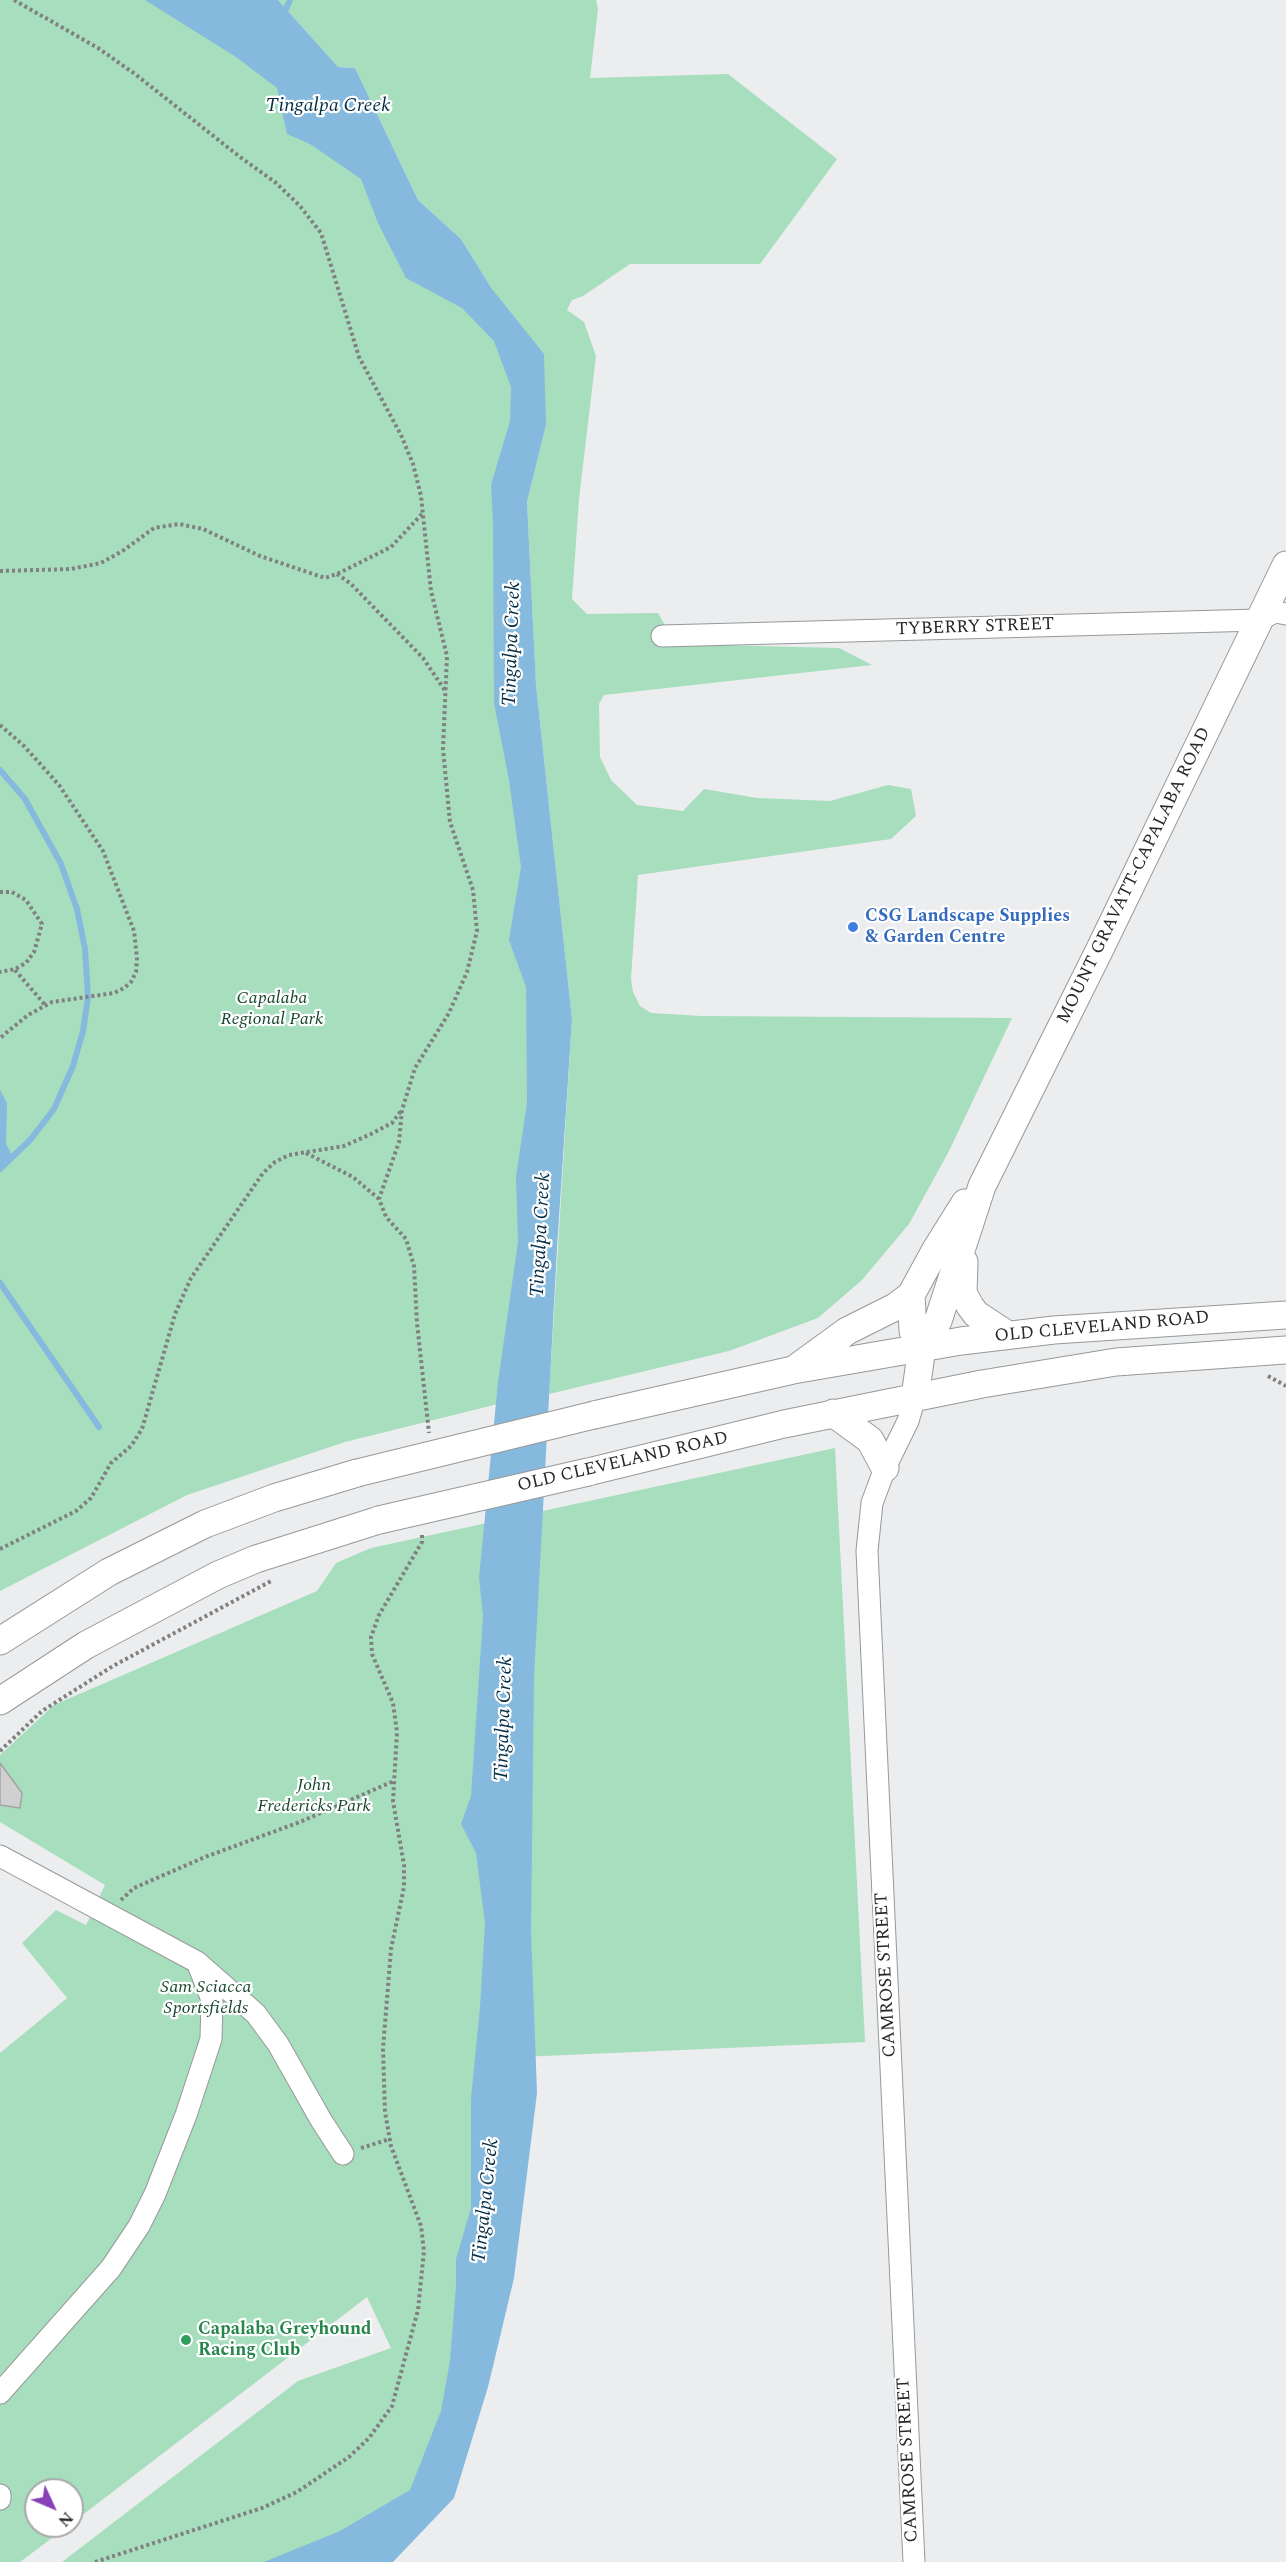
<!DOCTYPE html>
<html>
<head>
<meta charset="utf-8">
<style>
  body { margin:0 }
  #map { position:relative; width:1286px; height:2562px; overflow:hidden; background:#ecedee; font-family:Spectral,serif }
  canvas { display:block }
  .north { position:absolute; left:24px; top:2478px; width:60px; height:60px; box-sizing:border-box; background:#fff; border:2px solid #a9a9a9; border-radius:50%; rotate:134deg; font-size:16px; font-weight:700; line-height:24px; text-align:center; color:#272727 }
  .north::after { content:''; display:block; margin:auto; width:21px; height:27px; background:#8642b6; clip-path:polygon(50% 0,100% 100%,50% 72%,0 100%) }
</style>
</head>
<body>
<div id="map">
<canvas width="1286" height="2562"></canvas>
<div class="north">N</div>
</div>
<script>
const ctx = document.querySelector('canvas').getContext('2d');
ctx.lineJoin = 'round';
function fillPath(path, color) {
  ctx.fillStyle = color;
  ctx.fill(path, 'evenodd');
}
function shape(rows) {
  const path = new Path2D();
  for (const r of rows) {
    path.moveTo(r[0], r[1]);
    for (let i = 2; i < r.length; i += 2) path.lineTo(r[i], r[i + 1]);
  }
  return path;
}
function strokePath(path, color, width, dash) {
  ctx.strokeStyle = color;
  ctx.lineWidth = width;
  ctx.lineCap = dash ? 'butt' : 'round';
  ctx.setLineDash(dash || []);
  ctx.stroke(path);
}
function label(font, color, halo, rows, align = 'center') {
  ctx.font = font + ' Spectral,serif';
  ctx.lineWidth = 4.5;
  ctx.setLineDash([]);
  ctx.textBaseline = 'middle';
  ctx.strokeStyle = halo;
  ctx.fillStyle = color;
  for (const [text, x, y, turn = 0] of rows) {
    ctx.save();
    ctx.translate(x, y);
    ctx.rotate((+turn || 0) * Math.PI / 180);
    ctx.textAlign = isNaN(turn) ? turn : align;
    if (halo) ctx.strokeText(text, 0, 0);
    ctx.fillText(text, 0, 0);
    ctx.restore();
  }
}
const green = shape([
  [0,0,176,0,265,55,522,366,508,481,546,919,526,1397,345,1442,187,1495,0,1591],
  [278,0,596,0,598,9,590,78,728,74,837,159,760,264,630,264,583,296,572,300,567,310,584,322,596,356,579,499,572,599,587,614,658,613,675,644,839,648,872,665,604,695,599,704,600,757,611,780,637,805,683,811,704,789,757,798,830,801,888,785,911,789,916,816,891,839,638,875,631,979,633,992,640,1006,651,1013,701,1016,1012,1018,949,1151,909,1224,862,1280,818,1318,729,1351,549,1394,572,1019,536,685,527,502,546,425,492,289,461,239,418,200,355,68,338,67],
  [835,1448,865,2042,497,2058,495,2130,427,2500,342,2562,62,2562,298,2381,391,2348,367,2297,72,2523,72,2490,36,2490,36,2526,68,2526,20,2562,0,2562,0,2053,67,1998,22,1943,56,1910,86,1925,105,1885,0,1822,0,1755,54,1705,317,1591,336,1563,371,1548]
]);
const water = shape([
  [145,0,278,0,338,67,355,68,418,200,461,239,492,289,544,354,546,425,527,502,536,685,572,1019,557,1248,534,1677,531,1932,537,2093,514,2278,488,2387,454,2498,393,2562,264,2562,340,2531,410,2490,441,2411,450,2361,456,2286,456,2259,471,2208,471,2098,480,2007,485,1923,476,1853,461,1824,471,1796,483,1616,479,1578,498,1382,518,1242,516,1177,527,1103,526,987,509,940,521,867,509,780,494,703,493,522,491,485,510,421,511,387,494,341,462,308,406,278,378,223,361,179,310,144,287,134,277,88,236,57],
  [0,1090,7,1103,6,1144,13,1157,0,1169]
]);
const stream = shape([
  [283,16,290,0],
  [0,770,25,799,61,864,77,909,85,949,88,997,83,1031,73,1066,54,1109,31,1139,0,1169],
  [0,1283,99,1427]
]);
const building = shape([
  [0,1763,22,1793,20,1808,0,1805,0,1763]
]);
const path = shape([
  [14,0,98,48,135,74,240,157,275,182,300,206,321,233,359,357,401,435,413,464,421,496,431,591,447,656,443,749,450,822,473,890,477,931,467,972,449,1013,415,1068,402,1110,399,1142,379,1199,386,1217,406,1239,414,1266,417,1323,429,1433],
  [0,571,71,569,101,563,124,550,154,528,179,524,203,529,260,556,325,578,337,574,391,547,422,514],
  [337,574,351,584,423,658,446,692],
  [0,725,24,746,59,785,103,851,134,931,137,958,136,972,131,982,124,988,114,993,52,1002,28,1015,0,1038],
  [0,892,12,892,26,900,42,924,34,952,26,963,15,969,0,972],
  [15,970,46,1006],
  [306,1153,353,1177,379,1199],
  [1268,1376,1286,1386],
  [0,1549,76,1511,91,1498,111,1463,131,1446,142,1429,175,1314,191,1278,263,1173,275,1162,289,1155,344,1146,371,1134,392,1123,401,1111],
  [0,1751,42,1711,113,1666,273,1580],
  [121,1900,134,1888,205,1857,300,1822,394,1781],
  [361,2148,390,2139],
  [95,2562,262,2508,297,2492,349,2457,369,2438,392,2406,418,2310,424,2251,421,2226,391,2146,385,2112,383,2049,391,1949,404,1887,404,1865,393,1801,397,1732,393,1703,372,1654,371,1637,379,1615,422,1542,422,1533]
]);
const minor = shape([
  [662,636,1259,620,1275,612,1286,614],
  [0,1856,197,1962,256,2014,278,2044,321,2120,343,2154],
  [0,2393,111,2268,139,2226,155,2194,186,2115,211,2039,212,2000,197,1962],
  [0,2495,0,2499],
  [914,2562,867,1551,872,1503,885,1468,908,1421,915,1397]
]);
const major = shape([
  [964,1262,963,1293,970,1306,976,1314,1008,1335],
  [922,1347,913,1331,911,1295,935,1251,965,1203],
  [799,1366,847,1331,895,1307,911,1295],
  [915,1397,922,1347,938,1321,982,1186,1098,953,1286,565],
  [833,1413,870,1440,885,1468],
  [594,1415,793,1370,961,1341,1054,1330,1286,1315],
  [588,1472,784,1424,982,1384,1116,1362,1286,1350],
  [0,1641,109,1572,205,1524,274,1498,357,1473],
  [0,1701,86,1645,218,1575,256,1559,379,1520]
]);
const majorBridge = shape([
  [357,1473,594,1415],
  [379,1520,588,1472]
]);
const markers = [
  [853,927,6,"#3f7fe0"],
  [186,2340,6,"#2e9e5b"]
];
const streetNames = [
  ["TYBERRY STREET",975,628,-2],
  ["MOUNT GRAVATT-CAPALABA ROAD",1135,876,-64],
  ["OLD CLEVELAND ROAD",1102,1328,-5],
  ["OLD CLEVELAND ROAD",623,1463,-13],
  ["CAMROSE STREET",887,1975,-93],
  ["CAMROSE STREET",909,2460,-93]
];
const shopNames = [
  ["CSG Landscape Supplies",865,917],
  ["& Garden Centre",865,938]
];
const parkNames = [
  ["Capalaba",272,999],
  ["Regional Park",272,1020],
  ["John",314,1786],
  ["Fredericks Park",314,1807],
  ["Sam Sciacca",206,1988],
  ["Sportsfields",206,2009]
];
const leisureNames = [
  ["Capalaba Greyhound",198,2330],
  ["Racing Club",198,2351]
];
const waterNames = [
  ["Tingalpa Creek",328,107],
  ["Tingalpa Creek",513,644,-88],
  ["Tingalpa Creek",542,1235,-87],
  ["Tingalpa Creek",505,1719,-88],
  ["Tingalpa Creek",487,2201,-84]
];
fillPath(green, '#a6debe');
fillPath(water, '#86b9de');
strokePath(stream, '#86b9de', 6);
fillPath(building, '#d0d0d1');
strokePath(building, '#a3a4a4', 1.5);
strokePath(minor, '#979899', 23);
strokePath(major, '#979899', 29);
strokePath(path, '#808081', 4, [3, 3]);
strokePath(minor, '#fff', 21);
strokePath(major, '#fff', 27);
strokePath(majorBridge, '#979899', 29, []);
strokePath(majorBridge, '#fff', 27);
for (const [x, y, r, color] of markers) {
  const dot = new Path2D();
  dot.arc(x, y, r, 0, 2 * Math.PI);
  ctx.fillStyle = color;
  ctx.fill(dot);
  strokePath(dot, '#fff', 2);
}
label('18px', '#272727', '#fff', streetNames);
label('bold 18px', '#366cbe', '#fff', shopNames, 'left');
label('italic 18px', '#1a4732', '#fff', parkNames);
label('bold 18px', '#27864d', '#fff', leisureNames, 'left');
label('italic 20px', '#032e46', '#fff', waterNames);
</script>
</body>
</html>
